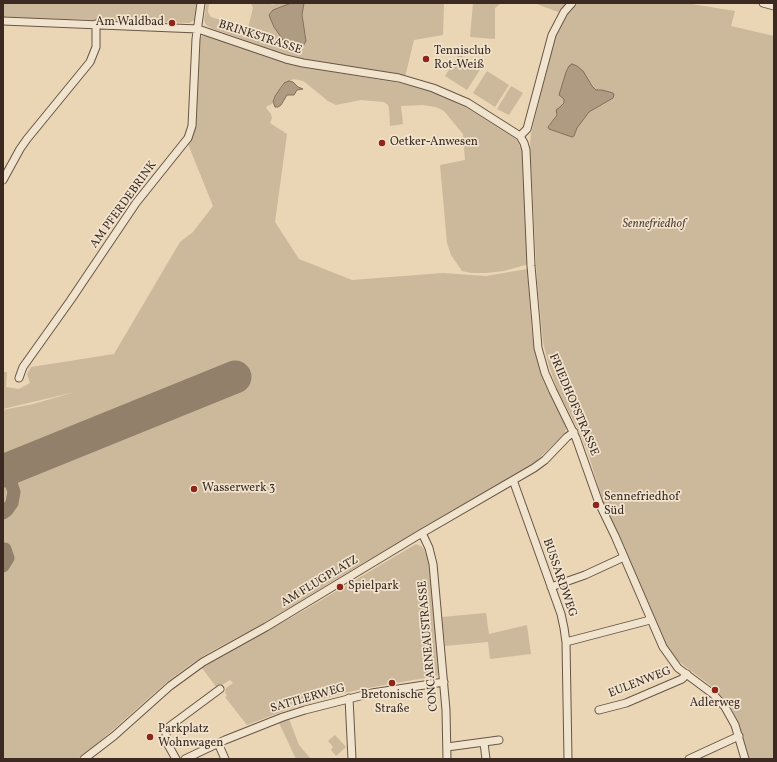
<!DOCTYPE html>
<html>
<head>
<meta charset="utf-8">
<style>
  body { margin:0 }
  #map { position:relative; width:777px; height:762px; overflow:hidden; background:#ead5b4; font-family:Vollkorn,serif }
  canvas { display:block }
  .frame { position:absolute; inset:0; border:4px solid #3c2a22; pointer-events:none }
</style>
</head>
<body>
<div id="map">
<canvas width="777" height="762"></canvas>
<div class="frame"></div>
</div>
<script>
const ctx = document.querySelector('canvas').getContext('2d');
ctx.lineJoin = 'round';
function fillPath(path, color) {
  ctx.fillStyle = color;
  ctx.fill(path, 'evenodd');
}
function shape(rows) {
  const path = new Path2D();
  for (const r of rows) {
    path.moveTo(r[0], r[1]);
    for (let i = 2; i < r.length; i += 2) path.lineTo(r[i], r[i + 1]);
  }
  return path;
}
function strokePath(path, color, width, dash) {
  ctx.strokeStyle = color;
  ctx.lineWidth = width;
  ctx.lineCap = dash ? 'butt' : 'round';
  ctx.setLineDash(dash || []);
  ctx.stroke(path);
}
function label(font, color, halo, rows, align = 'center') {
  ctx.font = font + ' Vollkorn,serif';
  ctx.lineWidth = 3.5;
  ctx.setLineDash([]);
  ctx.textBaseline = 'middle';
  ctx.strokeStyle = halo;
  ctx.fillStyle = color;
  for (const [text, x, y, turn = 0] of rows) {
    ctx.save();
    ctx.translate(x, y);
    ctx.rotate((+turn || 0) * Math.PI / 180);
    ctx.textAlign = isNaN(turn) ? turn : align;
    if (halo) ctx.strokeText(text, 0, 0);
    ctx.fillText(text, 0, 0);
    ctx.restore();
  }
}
const green = shape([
  [3,3,197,3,195,20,189,23,3,17],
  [206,3,209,3,208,12,211,17,248,28,253,8,251,3,270,3,272,5,278,3,291,3,273,10,274,27,288,47,292,49,301,47,306,35,303,27,302,15,304,3,444,3,443,35,414,40,405,77,303,59,272,50,211,28,206,25,204,20],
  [473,3,501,3,495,8,495,39,470,37],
  [534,3,567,3,558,12],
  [578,3,686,3,735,11,731,26,774,36,774,759,749,759,739,724,731,707,715,689,677,660,669,651,662,639,621,540,603,502,588,453,579,431,557,389,549,366,543,342,537,282,530,145,531,134,555,37,560,27,567,15],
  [588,80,596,91,602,90,613,98,589,112,577,128,574,136,557,132,548,127,564,103,564,99],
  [203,35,206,35,270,58,302,67,399,83,426,90,439,95,467,108,516,139,521,148,522,152,529,264,504,271,486,273,471,273,462,271,451,255,447,243,440,165,465,160,463,134,444,111,436,107,423,105,401,106,403,124,390,126,389,108,388,105,384,102,361,100,336,105,328,101,307,84,303,81,294,79,283,83,274,97,272,104,267,106,266,108,271,114,272,118,270,123,287,134,275,222,299,259,352,280,443,273,486,276,527,269,532,333,535,351,546,386,566,425,566,429,564,434,532,465,341,576,262,624,210,652,191,664,168,681,97,744,77,759,3,759,3,410,33,404,75,392,3,409,3,372,7,372,6,387,19,389,30,383,27,374,31,367,114,354,180,242,193,232,213,206,188,144,193,131,199,39],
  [459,54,481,68,467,90,445,76],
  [487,71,509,85,495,107,473,93],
  [511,86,523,93,509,115,497,109],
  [416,544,421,546,424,549,428,559,439,671,437,676,384,685,343,693,289,709,247,725,225,697,227,696,225,692,226,688,233,683,230,680,217,688,202,668,225,654,303,611],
  [486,613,489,634,527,625,531,654,490,659,488,642,445,646,442,617],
  [289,719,299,745,311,759,296,759,279,723],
  [335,735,346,747,336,756,331,750,333,747,328,741]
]);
const water = shape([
  [291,3,304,3,302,15,306,41,303,46,297,47,294,49,288,47,274,27,269,15,273,10,291,3],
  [572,64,577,66,583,71,592,86,596,90,602,90,613,93,614,95,613,98,589,112,577,128,574,136,572,137,549,129,548,127,557,115,556,110,560,107,564,103,564,99,559,95,566,72,569,66,572,64],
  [289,81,293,82,298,87,303,89,297,90,294,95,287,95,281,105,278,107,275,107,273,102,275,96,284,83,289,81]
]);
const taxiway = shape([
  [3,474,10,480,14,492,12,503,7,510,3,513],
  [3,566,8,558,5,549]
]);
const runway = shape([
  [3,471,235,377]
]);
const minor = shape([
  [763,3,774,6],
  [3,21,198,29,286,59,303,63,399,78,433,88,468,103,520,136,524,143,526,150,531,266,536,323,538,348,545,373,553,391,576,438,599,503,615,536,663,647,678,668,713,694,725,707,735,725,745,759],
  [520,136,527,129,552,35,564,12,572,3],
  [3,180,20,149,27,139,90,62,96,47,96,24],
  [19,378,23,367,70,301,136,203,188,138,192,126,196,39,201,3],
  [513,480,561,614,564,628,566,642,568,759],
  [422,533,429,548,433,564,446,710,447,759],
  [551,587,585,575,624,557],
  [566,642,650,620],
  [349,698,352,759],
  [599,710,626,703,682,679,687,674],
  [218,743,225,759],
  [484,743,486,759],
  [447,747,499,740],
  [84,759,114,736,170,686,203,662,266,627,422,533,534,468,545,460,567,437,574,432],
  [176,759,166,741,166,732,170,726,220,689],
  [185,759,225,740,283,717,305,710,372,693,444,682],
  [689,759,739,736]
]);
const markers = [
  [172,23,4,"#8f2418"],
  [426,59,4,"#8f2418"],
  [382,143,4,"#8f2418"],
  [194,489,4,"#8f2418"],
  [596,505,4,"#8f2418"],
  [340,587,4,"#8f2418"],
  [392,683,4,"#8f2418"],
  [715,690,4,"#8f2418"],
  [150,737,4,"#8f2418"]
];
const poiNames = [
  ["Am Waldbad",164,23,"right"],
  ["Tennisclub",434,52],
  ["Rot-Weiß",434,66],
  ["Oetker-Anwesen",390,143],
  ["Wasserwerk 3",202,489],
  ["Sennefriedhof",604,498],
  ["Süd",604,512],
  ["Spielpark",348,587],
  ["Bretonische",392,696,"center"],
  ["Straße",392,710,"center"],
  ["Adlerweg",715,704,"center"],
  ["Parkplatz",158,730],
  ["Wohnwagen",158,744]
];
const streetNames = [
  ["BRINKSTRASSE",260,38,18],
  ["AM PFERDEBRINK",124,205,-54],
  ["FRIEDHOFSTRASSE",573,405,67],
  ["BUSSARDWEG",559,578,71],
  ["AM FLUGPLATZ",320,582,-31],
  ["CONCARNEAUSTRASSE",429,646,-95],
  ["EULENWEG",640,683,-21],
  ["SATTLERWEG",308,699,-16]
];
const parkNames = [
  ["Sennefriedhof",654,225]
];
fillPath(green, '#ccb89b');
fillPath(water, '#af9b82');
strokePath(water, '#816e5c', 1);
strokePath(taxiway, '#93806b', 13);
strokePath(runway, '#93806b', 33);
strokePath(minor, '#685546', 9);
strokePath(minor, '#f1e4ce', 7);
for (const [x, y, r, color] of markers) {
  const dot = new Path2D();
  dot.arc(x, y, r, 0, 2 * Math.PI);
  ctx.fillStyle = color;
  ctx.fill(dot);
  strokePath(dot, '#f1e4ce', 1.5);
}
label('12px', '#3c2a22', '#f1e4ce', poiNames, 'left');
label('12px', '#3c2a22', '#f1e4ce', streetNames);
label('italic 12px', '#59463a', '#f1e4ce', parkNames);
</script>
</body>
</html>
